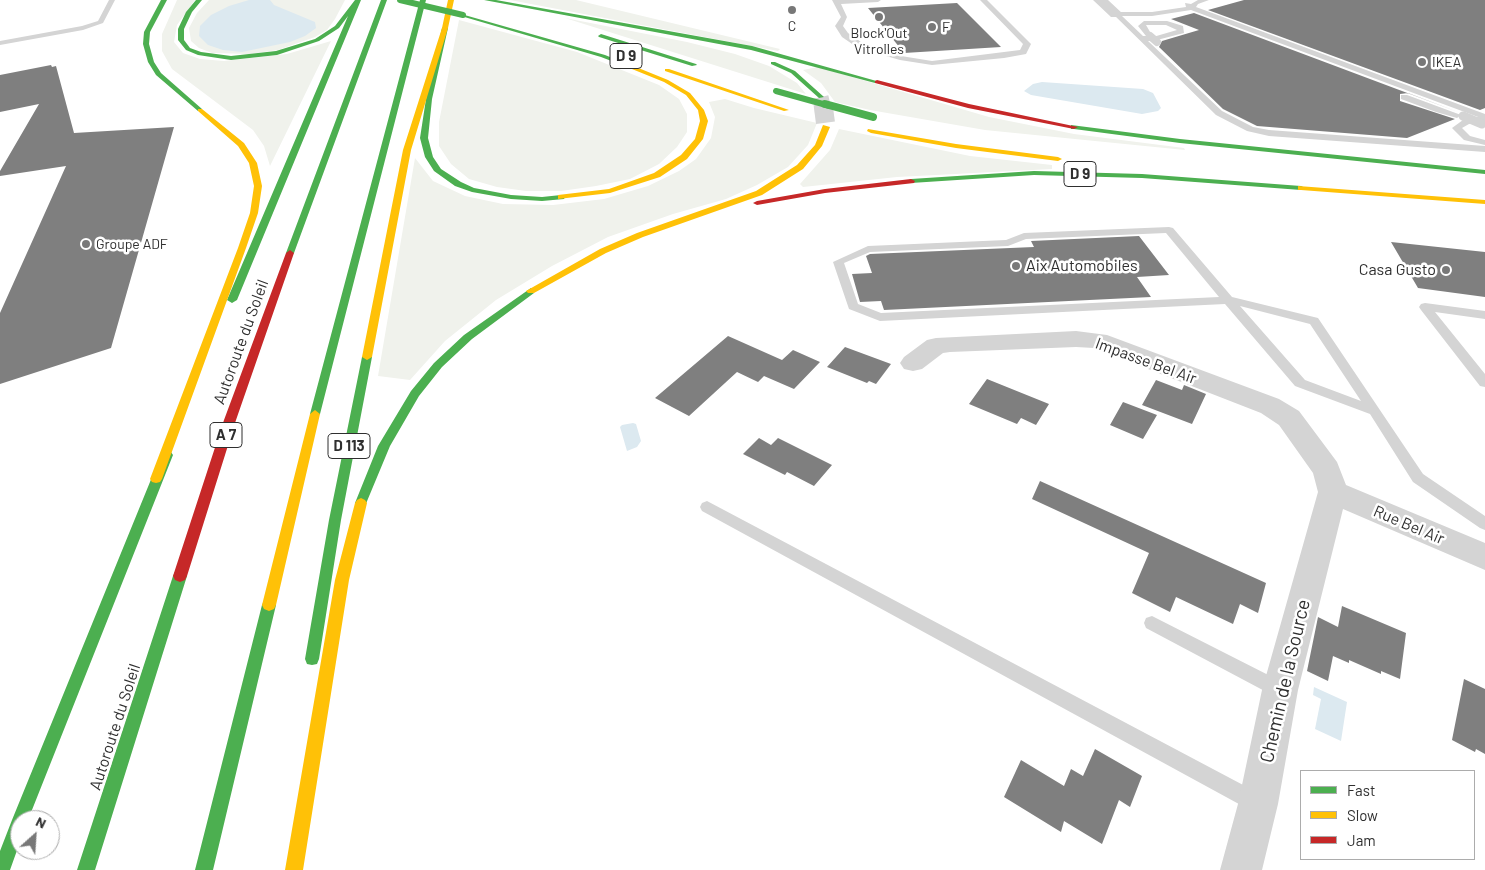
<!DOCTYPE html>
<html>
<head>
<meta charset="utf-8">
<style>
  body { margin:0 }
  #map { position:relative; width:1485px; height:870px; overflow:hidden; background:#fff; font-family:Barlow,sans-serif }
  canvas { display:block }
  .legend { position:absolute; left:1300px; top:770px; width:175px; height:90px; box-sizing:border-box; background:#fff; border:1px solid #acacac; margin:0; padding:6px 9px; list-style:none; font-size:15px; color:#2f2f2f }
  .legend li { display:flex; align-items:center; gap:10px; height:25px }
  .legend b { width:25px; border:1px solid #acacac }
  .north { position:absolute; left:10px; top:810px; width:50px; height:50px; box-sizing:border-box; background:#fff; border:1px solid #acacac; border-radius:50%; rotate:26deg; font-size:14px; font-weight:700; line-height:20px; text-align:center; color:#2f2f2f }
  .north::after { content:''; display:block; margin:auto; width:18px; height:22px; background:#787878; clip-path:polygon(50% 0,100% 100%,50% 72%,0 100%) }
</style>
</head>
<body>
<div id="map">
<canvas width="1485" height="870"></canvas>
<ul class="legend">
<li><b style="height:6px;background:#4caf50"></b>Fast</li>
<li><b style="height:6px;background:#ffc107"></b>Slow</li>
<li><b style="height:6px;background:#c62828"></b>Jam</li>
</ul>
<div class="north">N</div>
</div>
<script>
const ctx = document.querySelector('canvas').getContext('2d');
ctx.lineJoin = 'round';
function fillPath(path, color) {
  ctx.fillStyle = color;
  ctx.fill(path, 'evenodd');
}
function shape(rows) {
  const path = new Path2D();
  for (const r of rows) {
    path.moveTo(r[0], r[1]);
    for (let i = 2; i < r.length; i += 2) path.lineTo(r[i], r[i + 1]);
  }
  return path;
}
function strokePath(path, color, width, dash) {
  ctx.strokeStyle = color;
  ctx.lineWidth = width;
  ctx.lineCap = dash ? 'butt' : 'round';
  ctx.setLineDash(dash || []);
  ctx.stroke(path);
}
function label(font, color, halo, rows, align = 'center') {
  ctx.font = font + ' Barlow,sans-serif';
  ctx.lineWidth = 5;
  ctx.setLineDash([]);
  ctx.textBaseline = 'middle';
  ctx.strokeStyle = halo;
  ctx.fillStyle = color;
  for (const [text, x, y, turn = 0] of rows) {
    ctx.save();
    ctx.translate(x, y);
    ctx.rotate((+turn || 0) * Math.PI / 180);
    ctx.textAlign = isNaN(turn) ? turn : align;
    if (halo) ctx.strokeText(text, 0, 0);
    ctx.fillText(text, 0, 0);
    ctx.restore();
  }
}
const green = shape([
  [177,0,195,0,177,25,174,42,183,53,200,59,224,61,287,54,331,41,270,166,264,146,253,130,172,69,162,51,162,34],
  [209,0,345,0,335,19,327,30,315,37,278,50,250,54,212,53,199,48,191,41,189,28,197,13],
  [510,0,576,0,780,49,778,51],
  [565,18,687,42,735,54,769,66,797,83,806,94],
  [459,20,577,52,659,85,679,99,687,114,687,132,677,147,659,164,630,179,596,186,561,191,526,191,497,187,469,179,451,164,439,146,439,122],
  [818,67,989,117,1074,134,1184,148,1185,150,985,130,870,110,835,102,821,83,803,70],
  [725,99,754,108,817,123,808,145,788,167,757,185,726,199,673,214,608,237,552,266,496,300,445,341,410,380,378,376,415,158,433,181,465,196,503,204,553,205,604,199,648,186,679,171,696,159,711,138,715,117,709,102],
  [839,129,970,156,1052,165,1052,169,897,177,803,187,800,184,830,150]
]);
const water = shape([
  [249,0,270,0,274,5,315,22,316,28,305,36,290,42,242,52,223,50,208,45,199,36,200,26,211,15,229,6],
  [1042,82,1143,89,1153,93,1161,108,1158,111,1142,114,1031,95,1024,91,1033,84],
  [633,423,636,424,641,441,637,447,627,451,620,427,622,425],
  [1314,687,1347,702,1341,741,1315,729,1321,699,1313,695]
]);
const building = shape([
  [1244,0,1485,0,1485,108,1480,110,1208,10],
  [957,3,1001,47,904,53,868,8],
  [1194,13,1458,112,1408,93,1400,94,1400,101,1455,119,1407,138,1257,126,1223,109,1159,47,1162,41,1199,30,1171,19],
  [51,65,52,67,56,66,74,133,174,127,111,348,0,384,0,313,66,166,0,176,0,171,39,104,0,112,0,75],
  [1139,236,1169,275,1137,277,1151,297,884,310,881,301,860,302,852,274,872,273,866,256,870,254,1034,247,1031,241],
  [1391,242,1485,252,1485,297,1418,288],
  [728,336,782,360,793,350,820,362,794,389,764,376,758,382,737,372,689,416,655,398],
  [845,347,891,364,876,384,869,381,867,383,827,367],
  [987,379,1049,404,1036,425,1021,418,1017,424,969,404],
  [1156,380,1182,390,1184,385,1206,394,1192,424,1142,405],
  [1123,402,1157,415,1143,439,1110,425],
  [759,438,771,445,778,438,832,465,814,486,787,472,785,475,743,454],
  [1040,481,1266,583,1258,613,1240,604,1233,624,1176,597,1170,612,1132,593,1149,553,1032,499],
  [1342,606,1406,633,1400,679,1381,671,1381,674,1349,660,1349,663,1333,656,1328,681,1307,671,1318,617,1338,627],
  [1464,679,1485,689,1485,754,1476,749,1475,752,1452,740],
  [1095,749,1142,776,1130,807,1119,800,1102,844,1064,821,1061,832,1004,797,1021,760,1064,786,1071,769,1083,776]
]);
const highwayTunnelFar1 = shape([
  [821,97,823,106]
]);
const highwayTunnel = shape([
  [823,104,826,127]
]);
const lane = shape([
  [109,0,115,0,103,23,83,30,0,45,0,41,82,26,98,21,109,0],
  [832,0,881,0,878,2,841,4,847,17,843,26,848,33,864,44,901,56,932,61,1020,50,1023,44,980,0,987,0,1031,44,1026,54,1004,58,932,65,900,60,858,48,842,37,835,26,841,17,832,0],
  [1198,0,1209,0,1198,4,1196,7,1485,114,1485,121,1469,124,1462,128,1470,136,1485,140,1485,145,1464,140,1452,128,1463,120,1478,117,1191,10,1152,16,1122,16,1143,36,1146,36,1138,26,1144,21,1167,21,1183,26,1184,33,1153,41,1148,41,1222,111,1253,127,1269,130,1485,146,1485,152,1269,136,1247,131,1216,115,1113,14,1116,12,1152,12,1186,7,1185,3,1191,4,1198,0],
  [1146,25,1166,25,1177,30,1153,37,1146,25],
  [1401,95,1407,95,1461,115,1457,118,1436,112,1401,99,1401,95],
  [1169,227,1173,228,1232,297,1318,318,1423,474,1485,516,1485,530,1480,528,1413,482,1370,414,1295,386,1225,304,880,321,849,309,833,262,868,246,1006,240,1024,233,1169,227],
  [1166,233,1219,297,881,313,858,304,844,263,870,252,1008,246,1026,239,1166,233],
  [1240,306,1310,324,1361,401,1305,380,1240,306],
  [1425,303,1485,311,1485,319,1435,312,1485,374,1485,387,1480,386,1421,310,1419,307,1421,304,1425,303],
  [707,501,1262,795,1265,802,1262,809,1255,812,1248,809,702,511,700,507,702,503,707,501],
  [1152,616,1286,684,1289,690,1286,696,1280,698,1274,696,1146,628,1144,623,1146,618,1152,616]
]);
const street = shape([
  [1093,0,1108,0,1123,14,1121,17,1111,17,1093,0],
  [1076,331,1107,335,1279,399,1299,411,1337,462,1346,485,1485,543,1485,570,1343,509,1298,690,1278,804,1262,870,1220,870,1238,804,1262,690,1318,492,1313,473,1279,425,1261,413,1094,348,1076,347,950,352,943,353,922,369,913,371,904,369,900,363,904,357,927,340,936,338,1076,331]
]);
const fast = shape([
  [161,0,167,0,150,32,149,44,154,62,161,73,202,109,202,111,198,111,156,75,148,62,143,44,144,32,161,0],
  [196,0,202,0,192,12,184,29,184,40,190,48,201,52,231,56,276,51,315,39,335,26,355,0,361,0,237,300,232,303,227,300,348,16,339,28,319,41,277,55,231,60,198,55,186,50,178,40,178,29,186,12,196,0],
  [381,0,387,0,294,253,290,256,287,255,286,253,381,0],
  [420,0,426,0,320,414,315,418,310,414,420,0],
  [484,0,496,0,752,46,880,82,875,83,751,50,484,0],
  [461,14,605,55,632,66,627,67,601,57,461,16,461,14],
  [445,26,448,28,432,99,428,138,433,157,441,169,461,182,474,188,511,195,542,197,561,195,565,197,564,199,542,201,511,199,472,192,455,186,434,171,425,157,420,138,426,99,442,28,445,26],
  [601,34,696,64,697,65,692,66,599,37,598,36,601,34],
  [771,62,775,62,795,71,824,97,819,98,791,73,771,64,771,62],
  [1071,125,1180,139,1485,170,1485,174,1180,143,1074,129,1071,129,1071,125],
  [1034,171,1142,174,1301,186,1305,188,1301,190,1142,178,1034,175,911,183,907,181,911,179,1034,171],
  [531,288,534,289,534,293,472,339,442,367,419,396,390,446,365,506,357,506,355,503,378,446,411,391,434,363,464,335,531,288],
  [367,354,372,357,341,520,319,659,317,664,312,665,307,664,305,659,329,520,362,357,367,354],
  [167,451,171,452,173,455,28,820,20,820,20,842,10,870,0,870,0,851,12,820,161,455,163,452,167,451],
  [180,570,185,572,187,576,95,870,77,870,173,576,175,572,180,570],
  [269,599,274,601,276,605,213,870,195,870,262,605,264,601,269,599]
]);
const slow = shape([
  [448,0,454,0,448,28,411,150,372,357,367,360,362,357,403,150,442,28,448,0],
  [627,65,631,65,668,80,690,93,704,110,708,121,703,139,687,159,660,177,610,193,558,199,558,195,609,189,654,173,681,155,695,139,700,121,698,110,686,95,664,82,627,67,627,65],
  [665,69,669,69,789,110,784,111,665,71,665,69],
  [198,109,202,109,244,143,257,163,262,186,258,213,246,248,162,479,160,482,156,483,152,482,150,479,238,248,250,213,254,186,249,163,238,146,198,111,198,109],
  [823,125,830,127,822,146,803,169,762,195,643,237,606,253,534,293,528,293,526,291,600,249,637,233,756,191,797,165,815,145,823,125],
  [868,129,956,144,1058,157,1062,159,1058,161,956,148,871,133,867,131,868,129],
  [1298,186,1485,200,1485,204,1301,190,1298,190,1298,186],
  [315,410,320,414,276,605,274,609,269,611,264,609,262,605,310,414,315,410],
  [361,498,365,500,367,503,349,580,303,870,285,870,335,580,355,503,357,500,361,498]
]);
const jam = shape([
  [877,80,969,104,1078,127,1074,129,968,108,875,83,875,81,877,80],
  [911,179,915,181,914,183,825,193,757,205,753,203,757,201,825,189,911,179],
  [290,250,294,253,236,420,187,576,185,580,180,582,175,580,173,576,224,420,286,253,290,250]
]);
const laneBridgeFar1 = shape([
  [1150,36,1157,42]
]);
const laneBridge = shape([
  [1463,116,1482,124]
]);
const fastBridgeFar1 = shape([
  [400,0,463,15],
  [776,91,830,106]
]);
const fastBridge = shape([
  [825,104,873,117]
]);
const markers = [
  [792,10,5,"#787878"],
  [879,17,5,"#787878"],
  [932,27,5,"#787878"],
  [1422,62,5,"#787878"],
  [86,244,5,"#787878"],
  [1016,266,5,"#787878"],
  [1446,270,5,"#787878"]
];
const farPoinames = [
  ["C",792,26,"center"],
  ["F",942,27],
  ["Block'Out",879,33,"center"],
  ["Vitrolles",879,49,"center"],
  ["IKEA",1432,62],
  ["Groupe ADF",96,244]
];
const shields = [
  [626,56,32],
  [1080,174,32],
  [226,435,32],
  [349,446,42]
];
const shieldNames = [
  ["D 9",626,56],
  ["D 9",1080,174],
  ["A 7",226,435],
  ["D 113",349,446]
];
const poiNames = [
  ["Aix Automobiles",1026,266],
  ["Casa Gusto",1436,270,"right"]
];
const streetNames = [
  ["Autoroute du Soleil",241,342,-70],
  ["Impasse Bel Air",1146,361,20],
  ["Rue Bel Air",1409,525,23],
  ["Autoroute du Soleil",115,727,-72]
];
const nearStreetnames = [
  ["Chemin de la Source",1285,681,-77]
];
fillPath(green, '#f0f2ec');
fillPath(water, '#dce9f0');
fillPath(building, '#7f7f7f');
strokePath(highwayTunnelFar1, '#d5d5d5', 15, [15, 8]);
strokePath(highwayTunnel, '#d5d5d5', 19, [19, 9]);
fillPath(lane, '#d4d4d4');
fillPath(street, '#d4d4d4');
fillPath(fast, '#4caf50');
fillPath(slow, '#ffc107');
fillPath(jam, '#c62828');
strokePath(laneBridgeFar1, '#d4d4d4', 8);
strokePath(laneBridge, '#d4d4d4', 9);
strokePath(fastBridgeFar1, '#4caf50', 6);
strokePath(fastBridge, '#4caf50', 8);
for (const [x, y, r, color] of markers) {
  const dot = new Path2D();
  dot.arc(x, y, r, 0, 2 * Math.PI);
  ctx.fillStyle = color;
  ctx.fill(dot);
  strokePath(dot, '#fff', 2);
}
label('14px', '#2f2f2f', '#fff', farPoinames, 'left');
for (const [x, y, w] of shields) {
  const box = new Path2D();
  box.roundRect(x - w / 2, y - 12.5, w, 25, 4);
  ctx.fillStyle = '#fff';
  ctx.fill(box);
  strokePath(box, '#2f2f2f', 1);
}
label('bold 15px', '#2f2f2f', null, shieldNames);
label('16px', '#2f2f2f', '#fff', poiNames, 'left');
label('16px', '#2f2f2f', '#fff', streetNames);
label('19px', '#2f2f2f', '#fff', nearStreetnames);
</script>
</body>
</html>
